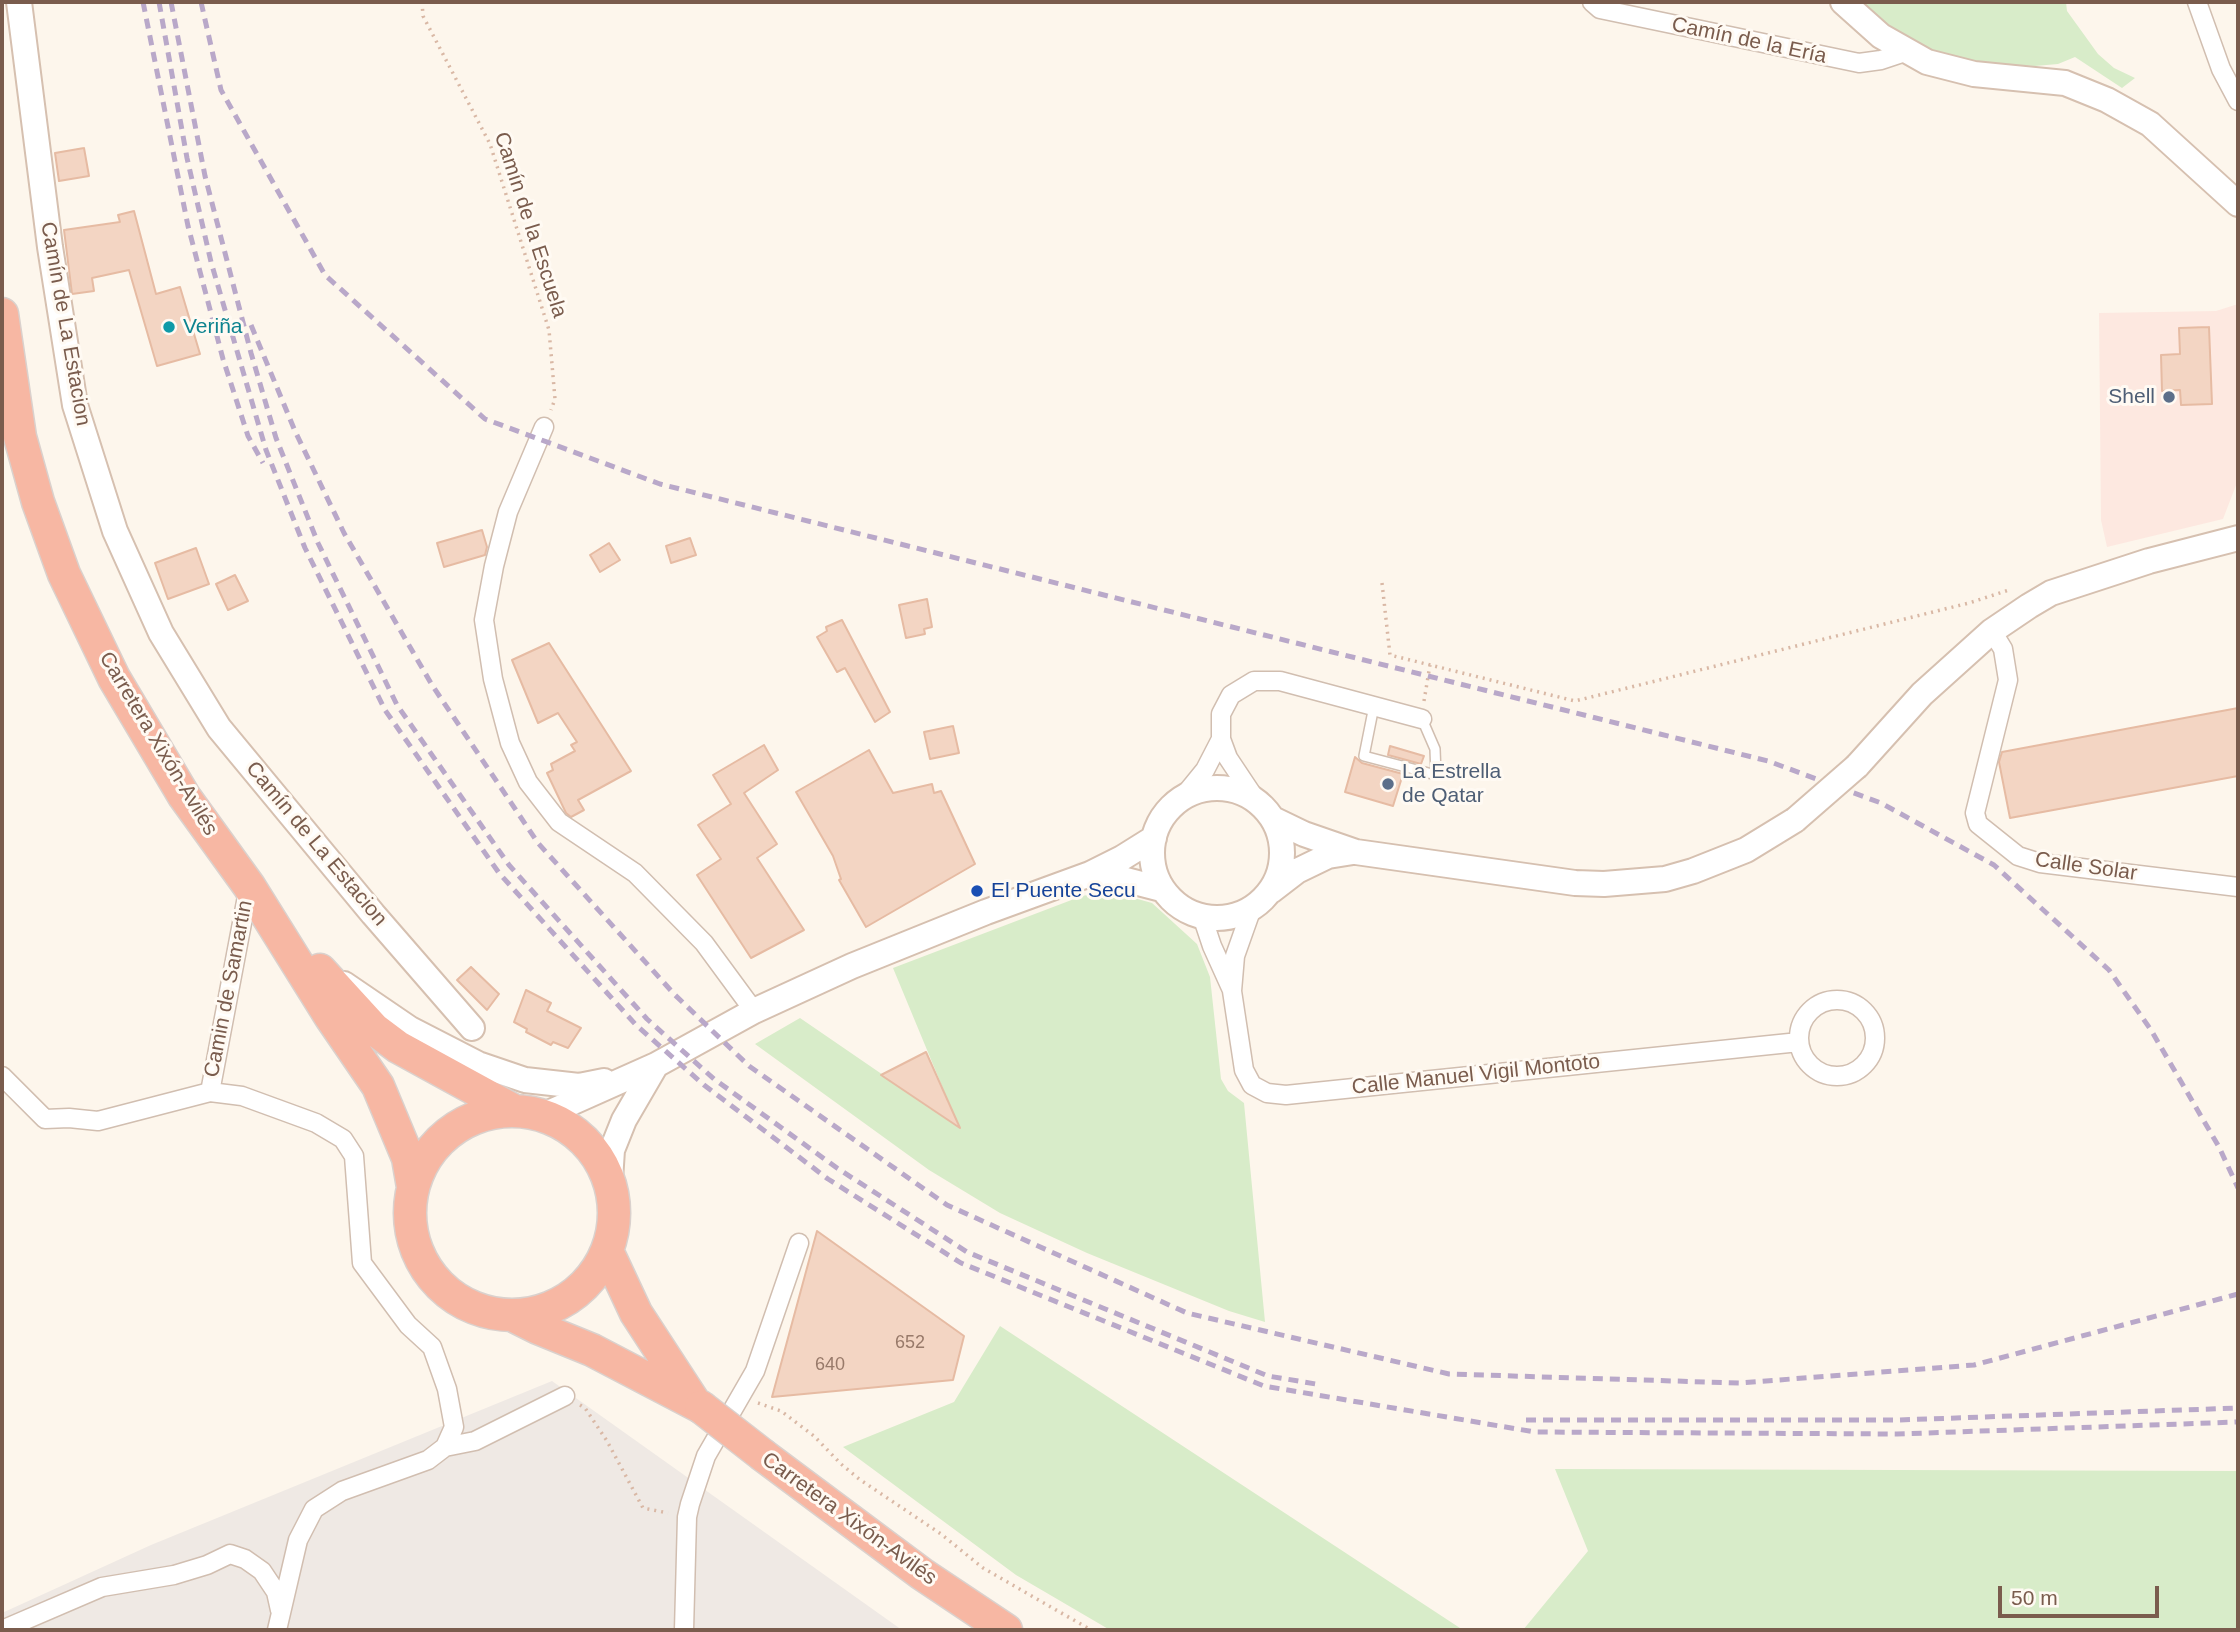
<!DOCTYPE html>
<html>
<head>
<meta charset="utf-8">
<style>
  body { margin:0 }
  #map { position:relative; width:2240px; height:1632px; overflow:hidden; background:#fdf6ec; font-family:Helvetica,sans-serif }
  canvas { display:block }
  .frame { position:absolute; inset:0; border:4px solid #7a5c4d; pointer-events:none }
  .scale { position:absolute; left:1998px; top:1586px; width:161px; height:32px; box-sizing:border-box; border:4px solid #7a5c4d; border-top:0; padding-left:9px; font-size:21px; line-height:24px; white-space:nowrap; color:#7a5c4d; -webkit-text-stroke:5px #fffaf3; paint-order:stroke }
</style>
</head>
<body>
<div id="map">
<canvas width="2240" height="1632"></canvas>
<div class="frame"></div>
<div class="scale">50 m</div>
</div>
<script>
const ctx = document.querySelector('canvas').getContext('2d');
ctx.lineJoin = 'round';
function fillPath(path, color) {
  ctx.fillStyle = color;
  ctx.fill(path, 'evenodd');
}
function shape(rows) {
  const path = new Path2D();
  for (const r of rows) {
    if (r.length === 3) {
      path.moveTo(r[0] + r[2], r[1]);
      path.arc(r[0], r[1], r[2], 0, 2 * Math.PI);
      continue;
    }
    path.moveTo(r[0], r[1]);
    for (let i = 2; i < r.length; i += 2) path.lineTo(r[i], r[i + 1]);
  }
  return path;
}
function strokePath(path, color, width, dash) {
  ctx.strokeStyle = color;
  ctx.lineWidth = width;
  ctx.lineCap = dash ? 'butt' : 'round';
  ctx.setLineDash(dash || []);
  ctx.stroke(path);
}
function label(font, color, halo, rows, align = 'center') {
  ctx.font = font + ' Helvetica,sans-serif';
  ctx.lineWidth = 6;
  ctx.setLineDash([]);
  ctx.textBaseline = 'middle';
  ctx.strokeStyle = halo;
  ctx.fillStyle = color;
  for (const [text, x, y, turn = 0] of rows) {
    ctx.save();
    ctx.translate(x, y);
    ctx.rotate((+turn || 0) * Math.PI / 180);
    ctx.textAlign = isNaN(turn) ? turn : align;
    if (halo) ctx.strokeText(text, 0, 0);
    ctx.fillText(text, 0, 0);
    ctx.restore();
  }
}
const commercial = shape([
  [2238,304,2238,480,2223,519,2107,547,2101,520,2099,313,2216,311]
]);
const industrial = shape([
  [552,1381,902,1630,2,1630,2,1613,151,1545]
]);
const green = shape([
  [1863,2,2066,2,2067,11,2098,54,2114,68,2135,78,2122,88,2075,57,2058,64,2035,66,1973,64,1922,49,1884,24],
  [1109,891,1152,903,1197,944,1210,977,1221,1079,1228,1091,1244,1103,1265,1322,1229,1311,1087,1253,1000,1213,929,1170,755,1044,800,1018,959,1127,893,968,1082,896],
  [1000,1326,1463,1630,1110,1630,1016,1575,843,1447,954,1402],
  [1555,1469,2238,1471,2238,1630,1523,1630,1588,1551]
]);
const building = shape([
  [84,148,89,176,59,181,55,153,84,148],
  [134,211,156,294,180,287,200,354,157,366,129,270,92,278,94,291,72,294,64,230,120,222,118,215,134,211],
  [2209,327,2212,404,2181,405,2180,390,2162,391,2161,355,2180,354,2179,328,2209,327],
  [482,530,487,547,485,555,444,567,437,543,482,530],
  [690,538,696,555,671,563,666,546,690,538],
  [609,543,620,560,600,572,590,555,609,543],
  [196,548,209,584,168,599,155,563,196,548],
  [235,575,248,601,228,610,216,584,235,575],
  [927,599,932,627,924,629,925,634,906,638,899,605,927,599],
  [842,620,890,712,875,722,845,668,837,672,817,637,827,631,826,627,842,620],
  [549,643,631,771,578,800,584,810,571,817,566,813,547,773,553,770,551,764,575,751,571,745,577,742,558,713,538,723,512,660,549,643],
  [2238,708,2238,776,2010,818,1999,762,2002,752,2238,708],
  [953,726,959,753,930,759,924,732,953,726],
  [764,745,778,770,744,793,777,844,757,858,804,930,751,958,697,875,721,859,698,825,731,804,713,775,764,745],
  [1390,746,1424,756,1421,764,1388,755,1390,746],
  [869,750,893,793,932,784,934,793,941,791,975,864,866,927,839,880,841,879,833,856,796,792,869,750],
  [1355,757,1362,763,1403,774,1393,806,1345,792,1355,757],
  [471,967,499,994,487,1010,457,980,471,967],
  [526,990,551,1003,547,1011,581,1028,568,1048,553,1042,551,1045,526,1032,527,1029,514,1022,526,990],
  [926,1052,960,1128,881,1075,926,1052],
  [817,1231,964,1336,953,1380,772,1397,817,1231]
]);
const path = shape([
  [422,2,423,16,490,144,549,330,555,399,551,410],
  [1382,583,1390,655,1575,701,1969,603,2009,590],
  [1424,701,1430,665],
  [758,1403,781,1411,814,1436,841,1464,859,1479,941,1534,983,1568,1091,1630],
  [580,1405,585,1408,607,1441,643,1508,668,1513]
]);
const lane = shape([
  [1374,706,1364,756,1436,775,1435,749,1422,719]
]);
const street = shape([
  [1592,2,1600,9,1859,63,1881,60,1908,51],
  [2197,2,2221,69,2238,101],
  [544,427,508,512,494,566,484,620,493,679,510,743,528,782,559,822,635,873,704,943,754,1011],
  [1992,631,2003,649,2008,680,1975,813,1978,824,2018,856,2040,863,2238,887],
  [1183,797,1205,770,1221,739],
  [1256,800,1228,758,1221,739,1221,714,1231,695,1254,681,1280,681,1422,719],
  [1252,908,1235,956,1232,991,1244,1070,1252,1085,1267,1093,1286,1095,1799,1042],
  [1202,916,1212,946,1231,988],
  [1837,1038,38],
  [2,1076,45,1119,69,1118,98,1121,210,1092,242,1096,316,1123,343,1139,354,1156,362,1263,408,1325,432,1347,447,1389,454,1427,445,1447],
  [210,1092,249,886],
  [2,1630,102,1587,174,1575,207,1565,230,1554,245,1559,262,1571,276,1592,280,1610],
  [277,1630,298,1540,314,1509,342,1491,428,1460,445,1447,475,1441,565,1396],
  [684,1630,687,1517,690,1504,706,1456,755,1371,799,1243]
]);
const secondary = shape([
  [19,2,50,247,75,405,115,531,161,633,219,728,373,914,472,1028],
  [1843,2,1881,36,1927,62,1974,74,2065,83,2107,100,2150,124,2238,204],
  [1857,766,1922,694,1992,631,2029,606,2051,593,2149,561,2238,538],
  [1217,853,65],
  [1273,819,1304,834,1356,852,1575,883,1604,884,1665,879,1693,871,1746,850,1795,820],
  [1090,874,1111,876,1161,889],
  [1271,891,1297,871,1328,856,1353,852],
  [344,984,410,1029,478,1064,525,1080,579,1086,604,1081],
  [544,1115,656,1065,754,1011,852,966,986,912,1090,874,1122,858,1154,838],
  [610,1180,612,1150,624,1120,656,1065]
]);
const highway = shape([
  [2,314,20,437,38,502,64,574,114,678,184,796,249,886,330,1016,378,1086,408,1158,413,1187],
  [320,970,374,1029,398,1047,513,1110],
  [512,1213,102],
  [608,1253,636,1313,694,1402],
  [516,1317,538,1328,592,1350,701,1407],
  [764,1456,922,1574,1006,1630]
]);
const rail = shape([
  [143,2,188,226,223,359,248,436,263,463],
  [159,2,187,158,211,262,266,450,305,548,385,710,499,873,636,1025,704,1085,828,1179,961,1263,1264,1386,1535,1432,1897,1434,2238,1422],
  [171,2,205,176,251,353,276,438,318,543,397,705,509,865,647,1019,714,1079,837,1168,967,1252,1268,1376,1322,1385],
  [201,2,221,90,325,275,485,419,660,484,1768,761,1881,803,1994,865,2109,970,2151,1030,2219,1147,2238,1188],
  [251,325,295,431,344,533,432,685,538,843,675,995,749,1066,947,1205,1187,1313,1449,1374,1739,1383,1974,1365,2238,1294],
  [1526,1420,1899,1420,2238,1408]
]);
const secondaryBridge = shape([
  [1795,820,1857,766]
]);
const highwayBridge = shape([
  [701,1407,764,1456]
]);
const markers = [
  [169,327,7,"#0f9aa8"],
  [2169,397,7,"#5c6f8a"],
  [1388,784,7,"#5c6f8a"],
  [977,891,7,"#1a4fb4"]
];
const numberNames = [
  ["652",910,1343],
  ["640",830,1365]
];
const streetNames = [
  ["Camín de la Ería",1749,41,12],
  ["Camín de la Escuela",530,225,72],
  ["Camín de La Estacion",65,324,80],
  ["Carretera Xixón-Avilés",158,744,59],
  ["Camín de La Estacion",316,844,50],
  ["Calle Solar",2086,867,8],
  ["Camin de Samartin",229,989,-79],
  ["Calle Manuel Vigil Montoto",1476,1075,-6],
  ["Carretera Xixón-Avilés",849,1519,36]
];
const cultureNames = [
  ["Veriña",183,327]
];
const serviceNames = [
  ["Shell",2155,397],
  ["La Estrella",1402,772,"left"],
  ["de Qatar",1402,796,"left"]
];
const transitNames = [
  ["El Puente Secu",991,891]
];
fillPath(commercial, '#fde8e0');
fillPath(industrial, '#efe9e4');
fillPath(green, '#d8ecc9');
fillPath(building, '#f3d5c3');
strokePath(building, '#e6bba3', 2);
strokePath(lane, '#d1beb0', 12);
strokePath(street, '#d1beb0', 21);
strokePath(secondary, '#d6c0b0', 28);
strokePath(highway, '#dad1cd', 35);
strokePath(path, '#d9b8a5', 3.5, [2, 5]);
strokePath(lane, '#fff', 9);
strokePath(street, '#fff', 18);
strokePath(secondary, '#fff', 24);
strokePath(highway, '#f7b7a3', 32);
strokePath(rail, '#b9a8c9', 5, [10, 7]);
strokePath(secondaryBridge, '#d6c0b0', 28, []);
strokePath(highwayBridge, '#dad1cd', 35, []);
strokePath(secondaryBridge, '#fff', 24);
strokePath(highwayBridge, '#f7b7a3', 32);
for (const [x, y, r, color] of markers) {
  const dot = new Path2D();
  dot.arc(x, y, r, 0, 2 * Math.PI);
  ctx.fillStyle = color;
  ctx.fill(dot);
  strokePath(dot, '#fffaf3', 2.5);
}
label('18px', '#987a6a', null, numberNames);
label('21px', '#7a5c4d', '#fffaf3', streetNames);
label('21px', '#0d838f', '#fffaf3', cultureNames, 'left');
label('21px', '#4e5e75', '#fffaf3', serviceNames, 'right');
label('21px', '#164399', '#fffaf3', transitNames, 'left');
</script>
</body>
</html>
